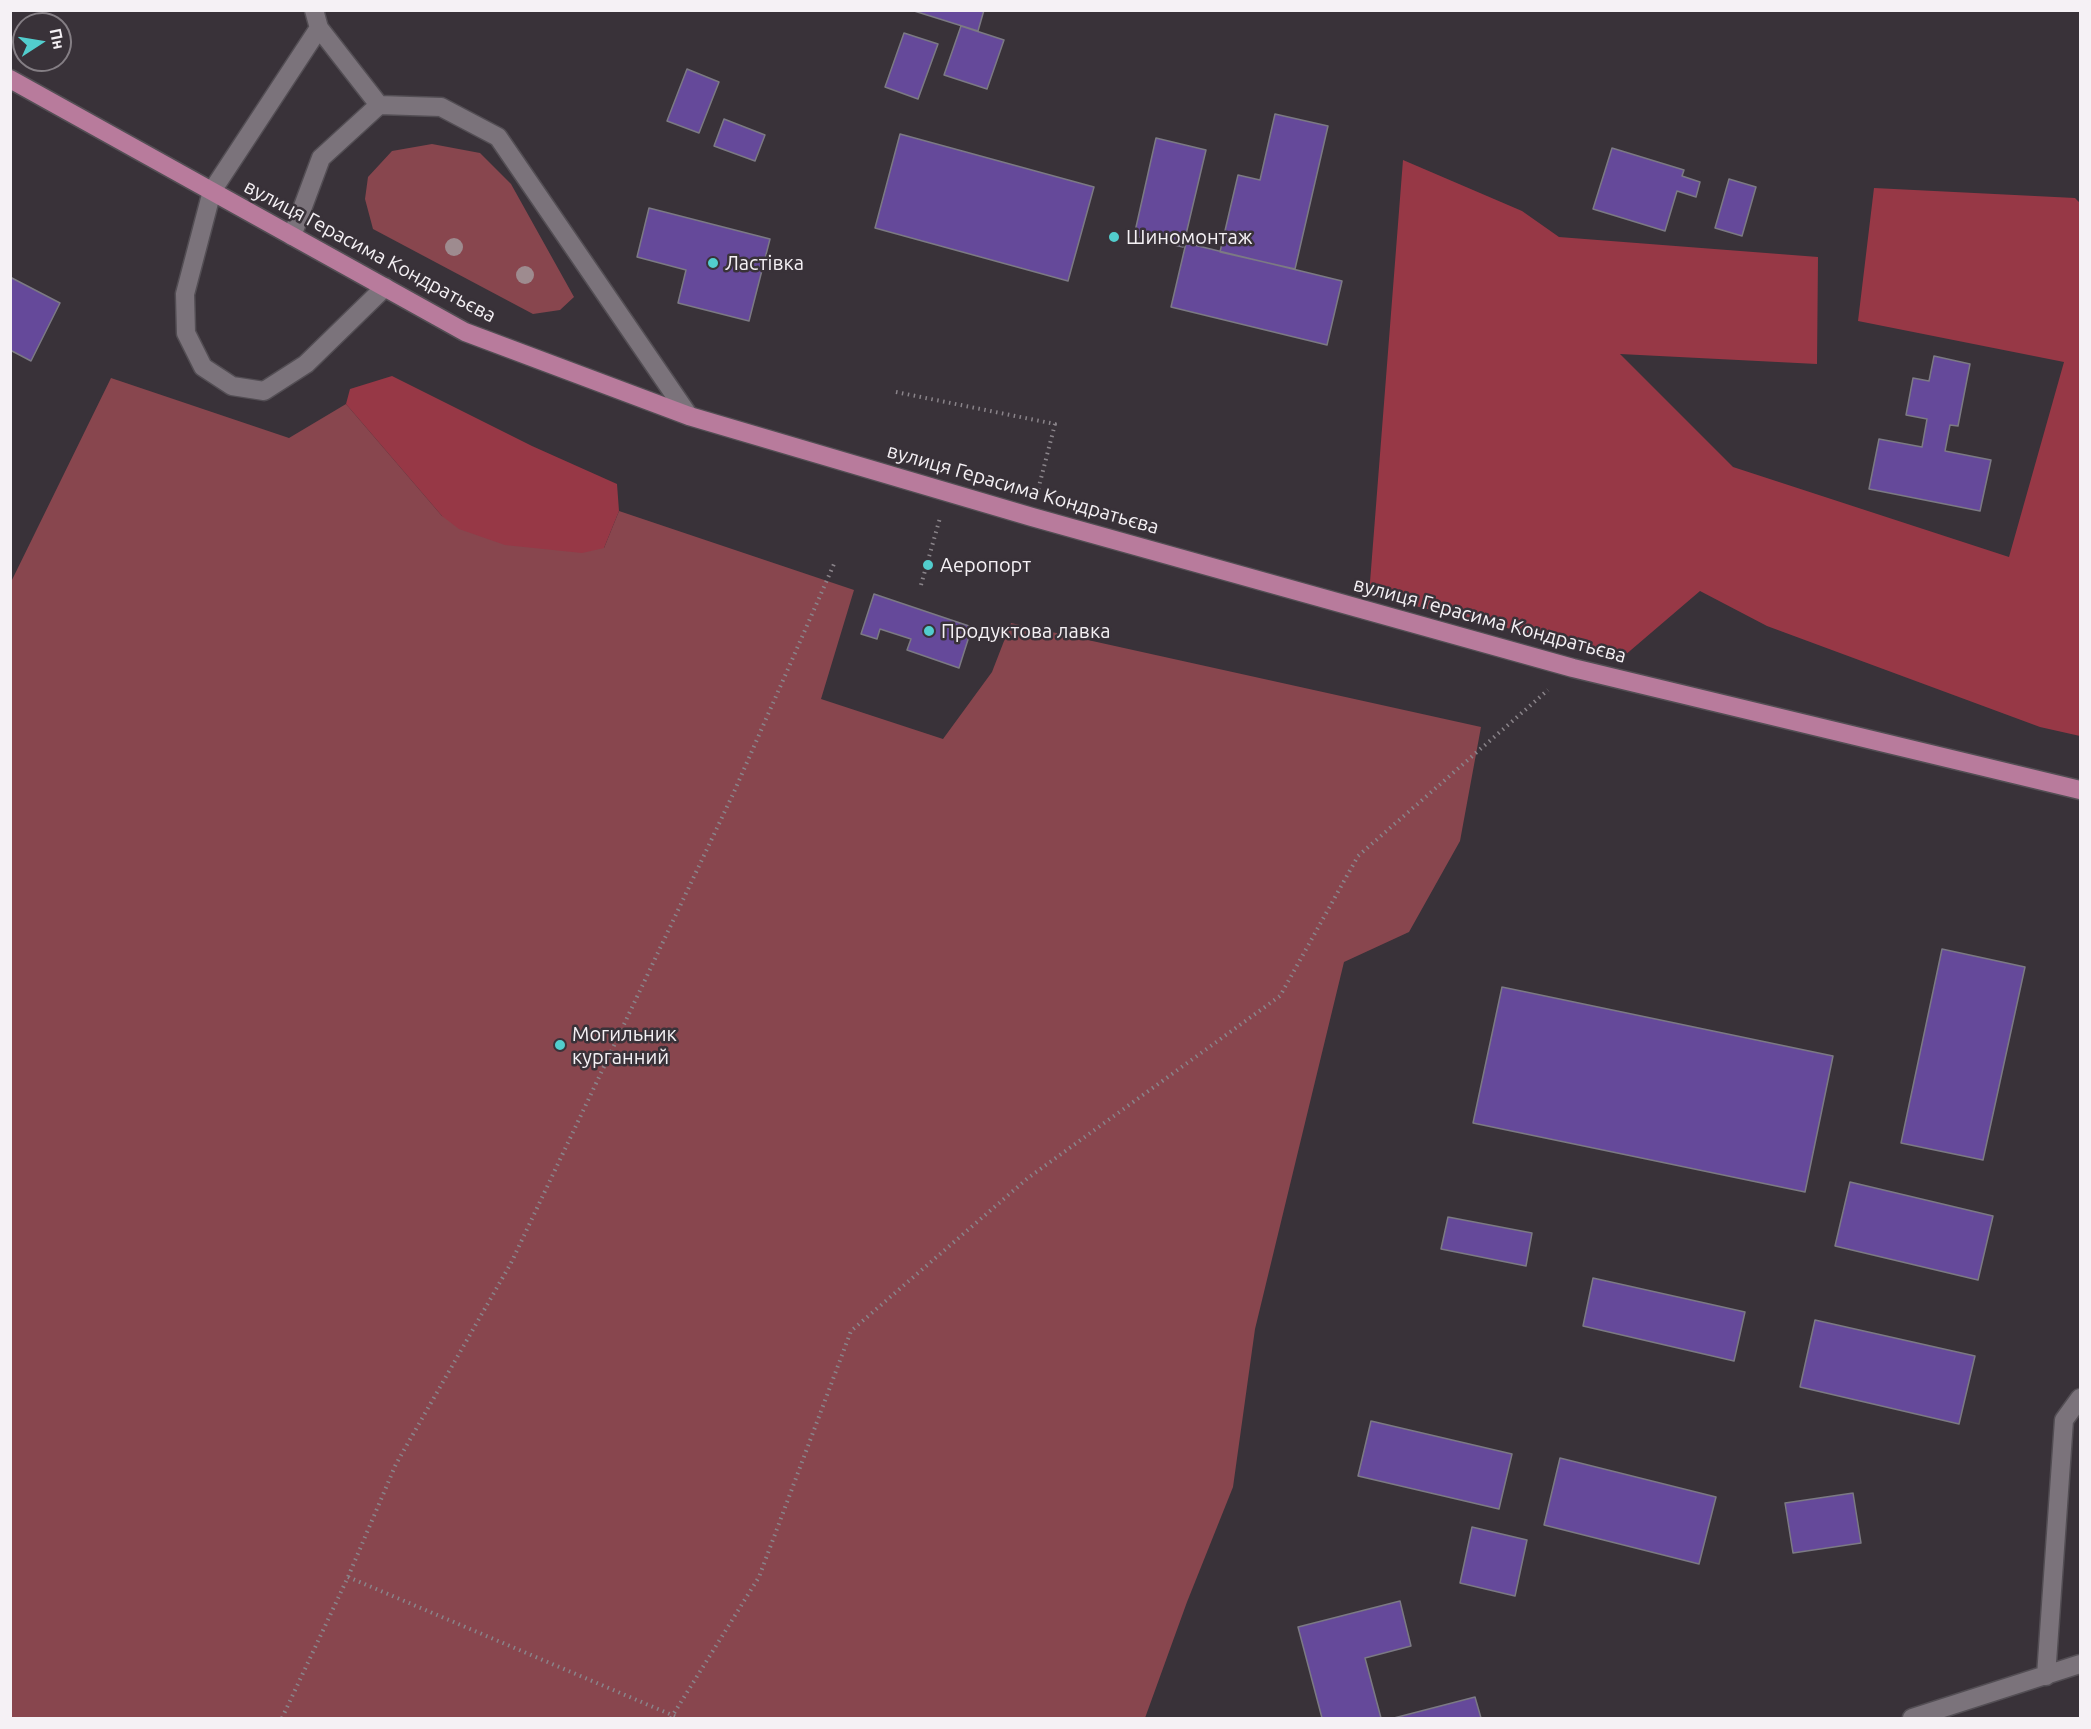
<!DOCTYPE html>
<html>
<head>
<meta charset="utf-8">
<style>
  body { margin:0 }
  #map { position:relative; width:2091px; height:1729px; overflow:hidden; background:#393239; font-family:Ubuntu,sans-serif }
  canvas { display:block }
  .frame { position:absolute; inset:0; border:12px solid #f5f1f5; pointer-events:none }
  .north { position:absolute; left:12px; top:12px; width:60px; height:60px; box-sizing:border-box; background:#393239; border:2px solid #847e84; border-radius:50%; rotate:78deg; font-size:16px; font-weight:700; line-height:24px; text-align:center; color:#f5f1f5 }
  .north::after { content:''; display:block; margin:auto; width:21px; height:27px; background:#52cdcd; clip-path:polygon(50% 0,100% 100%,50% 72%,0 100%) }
</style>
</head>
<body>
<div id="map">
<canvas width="2091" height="1729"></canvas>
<div class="frame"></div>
<div class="north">Пн</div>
</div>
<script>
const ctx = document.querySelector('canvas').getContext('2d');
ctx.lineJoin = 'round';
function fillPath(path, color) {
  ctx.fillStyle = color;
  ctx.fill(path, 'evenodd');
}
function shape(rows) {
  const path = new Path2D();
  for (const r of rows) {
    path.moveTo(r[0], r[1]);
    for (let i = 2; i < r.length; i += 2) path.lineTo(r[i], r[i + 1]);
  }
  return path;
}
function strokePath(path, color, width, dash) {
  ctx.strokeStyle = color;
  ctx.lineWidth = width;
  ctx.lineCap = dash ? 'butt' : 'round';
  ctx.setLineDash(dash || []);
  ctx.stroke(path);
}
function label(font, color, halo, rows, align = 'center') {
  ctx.font = font + ' Ubuntu,sans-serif';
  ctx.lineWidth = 5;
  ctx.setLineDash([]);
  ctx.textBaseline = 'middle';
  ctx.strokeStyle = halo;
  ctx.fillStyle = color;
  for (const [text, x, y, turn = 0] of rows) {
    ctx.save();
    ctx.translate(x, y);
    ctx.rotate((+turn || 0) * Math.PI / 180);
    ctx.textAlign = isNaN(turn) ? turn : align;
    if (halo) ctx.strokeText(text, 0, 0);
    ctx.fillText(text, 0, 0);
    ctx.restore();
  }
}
const green = shape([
  [432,144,480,153,511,184,574,297,560,310,533,314,373,229,365,199,368,177,392,151],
  [111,378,289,438,346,404,442,516,604,548,619,511,854,590,821,699,943,739,992,672,1011,623,1481,727,1460,841,1409,932,1344,962,1255,1329,1233,1487,1187,1602,1145,1718,11,1718,10,584]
]);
const forest = shape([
  [1403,160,1522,211,1559,237,1818,257,1817,364,1620,354,1733,467,2009,557,2064,362,1858,321,1874,188,2075,198,2080,203,2080,736,2040,727,1767,626,1700,591,1624,656,1369,595],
  [392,376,532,446,617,484,619,511,604,548,582,553,505,545,459,529,442,516,346,404,350,389]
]);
const building = shape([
  [911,10,984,10,978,31,911,10],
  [961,26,1004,40,987,89,944,75,961,26],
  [904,33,938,44,918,99,885,87,904,33],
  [687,69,719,82,699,133,667,121,687,69],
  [1275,114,1328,126,1295,269,1220,252,1238,175,1260,180,1275,114],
  [724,119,765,135,755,161,714,146,724,119],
  [900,134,1094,187,1068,281,875,228,900,134],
  [1156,138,1206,150,1183,247,1134,236,1156,138],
  [1612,148,1684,170,1682,176,1700,182,1696,197,1677,191,1665,231,1593,209,1612,148],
  [1729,179,1756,187,1742,236,1715,228,1729,179],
  [649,208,770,239,749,321,678,303,686,270,637,257,649,208],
  [1186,243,1342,281,1327,345,1171,307,1186,243],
  [10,277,60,303,31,361,10,350,10,277],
  [1934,356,1970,364,1958,426,1950,425,1945,451,1991,460,1980,511,1869,489,1879,439,1922,447,1927,419,1906,415,1913,378,1929,381,1934,356],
  [874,594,972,627,959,668,907,650,911,639,880,629,877,639,861,634,874,594],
  [1942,949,2025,967,1983,1160,1901,1143,1942,949],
  [1502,987,1833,1056,1805,1192,1473,1123,1502,987],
  [1850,1182,1993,1216,1978,1280,1835,1246,1850,1182],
  [1448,1217,1532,1233,1526,1266,1441,1249,1448,1217],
  [1593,1278,1745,1312,1734,1361,1583,1326,1593,1278],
  [1815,1320,1975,1356,1959,1424,1800,1387,1815,1320],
  [1371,1421,1512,1454,1499,1509,1358,1476,1371,1421],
  [1560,1458,1716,1497,1699,1564,1544,1525,1560,1458],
  [1853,1493,1861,1543,1793,1553,1785,1503,1853,1493],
  [1472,1527,1527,1540,1515,1596,1460,1583,1472,1527],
  [1400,1601,1411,1646,1365,1658,1381,1718,1322,1718,1298,1627,1400,1601],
  [1475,1697,1481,1718,1394,1718,1475,1697]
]);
const path = shape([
  [896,392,1055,424,1038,490],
  [921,585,940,518],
  [348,1577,679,1718],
  [282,1718,348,1577,396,1464,511,1263,734,792,834,564],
  [671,1718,759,1577,851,1331,1028,1178,1280,996,1358,856,1548,690]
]);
const minor = shape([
  [314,10,319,28,379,105],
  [319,28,212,191,185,294,186,333,203,367,232,386,264,391,306,364,385,287],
  [292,236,321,158,379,105,441,107,498,137,689,416],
  [2046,1676,2064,1420,2080,1398],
  [1912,1718,2080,1664]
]);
const major = shape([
  [10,79,465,332,689,416,1032,517,1573,668,2080,790]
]);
const trees = [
  [454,247],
  [525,275]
];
const markers = [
  [1114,237,6,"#52cdcd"],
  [713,263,6,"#52cdcd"],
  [928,565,6,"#52cdcd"],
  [929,631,6,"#52cdcd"],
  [560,1045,6,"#52cdcd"]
];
const poiNames = [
  ["Шиномонтаж",1126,237],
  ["Ластівка",725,263],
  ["Аеропорт",940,565],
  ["Продуктова лавка",941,631],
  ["Могильник",572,1034],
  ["курганний",572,1057]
];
const streetNames = [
  ["вулиця Герасима Кондратьєва",370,251,28],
  ["вулиця Герасима Кондратьєва",1023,489,16],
  ["вулиця Герасима Кондратьєва",1490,620,15]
];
fillPath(green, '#88464e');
fillPath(forest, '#973846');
fillPath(building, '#65499a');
strokePath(building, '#7c7a84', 1.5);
strokePath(minor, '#534e54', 21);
strokePath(major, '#534e54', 21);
strokePath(path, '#8a848a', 4, [1.5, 4.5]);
strokePath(minor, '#7b737b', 18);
strokePath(major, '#b87b9c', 18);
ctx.fillStyle = '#9e8b8f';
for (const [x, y] of trees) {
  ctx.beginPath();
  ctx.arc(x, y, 9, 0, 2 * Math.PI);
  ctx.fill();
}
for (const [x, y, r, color] of markers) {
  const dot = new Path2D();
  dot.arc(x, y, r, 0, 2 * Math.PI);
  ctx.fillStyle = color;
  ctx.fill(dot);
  strokePath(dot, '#393239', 2);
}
label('20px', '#f5f1f5', '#393239', poiNames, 'left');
label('20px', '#f5f1f5', '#393239', streetNames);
</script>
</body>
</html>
